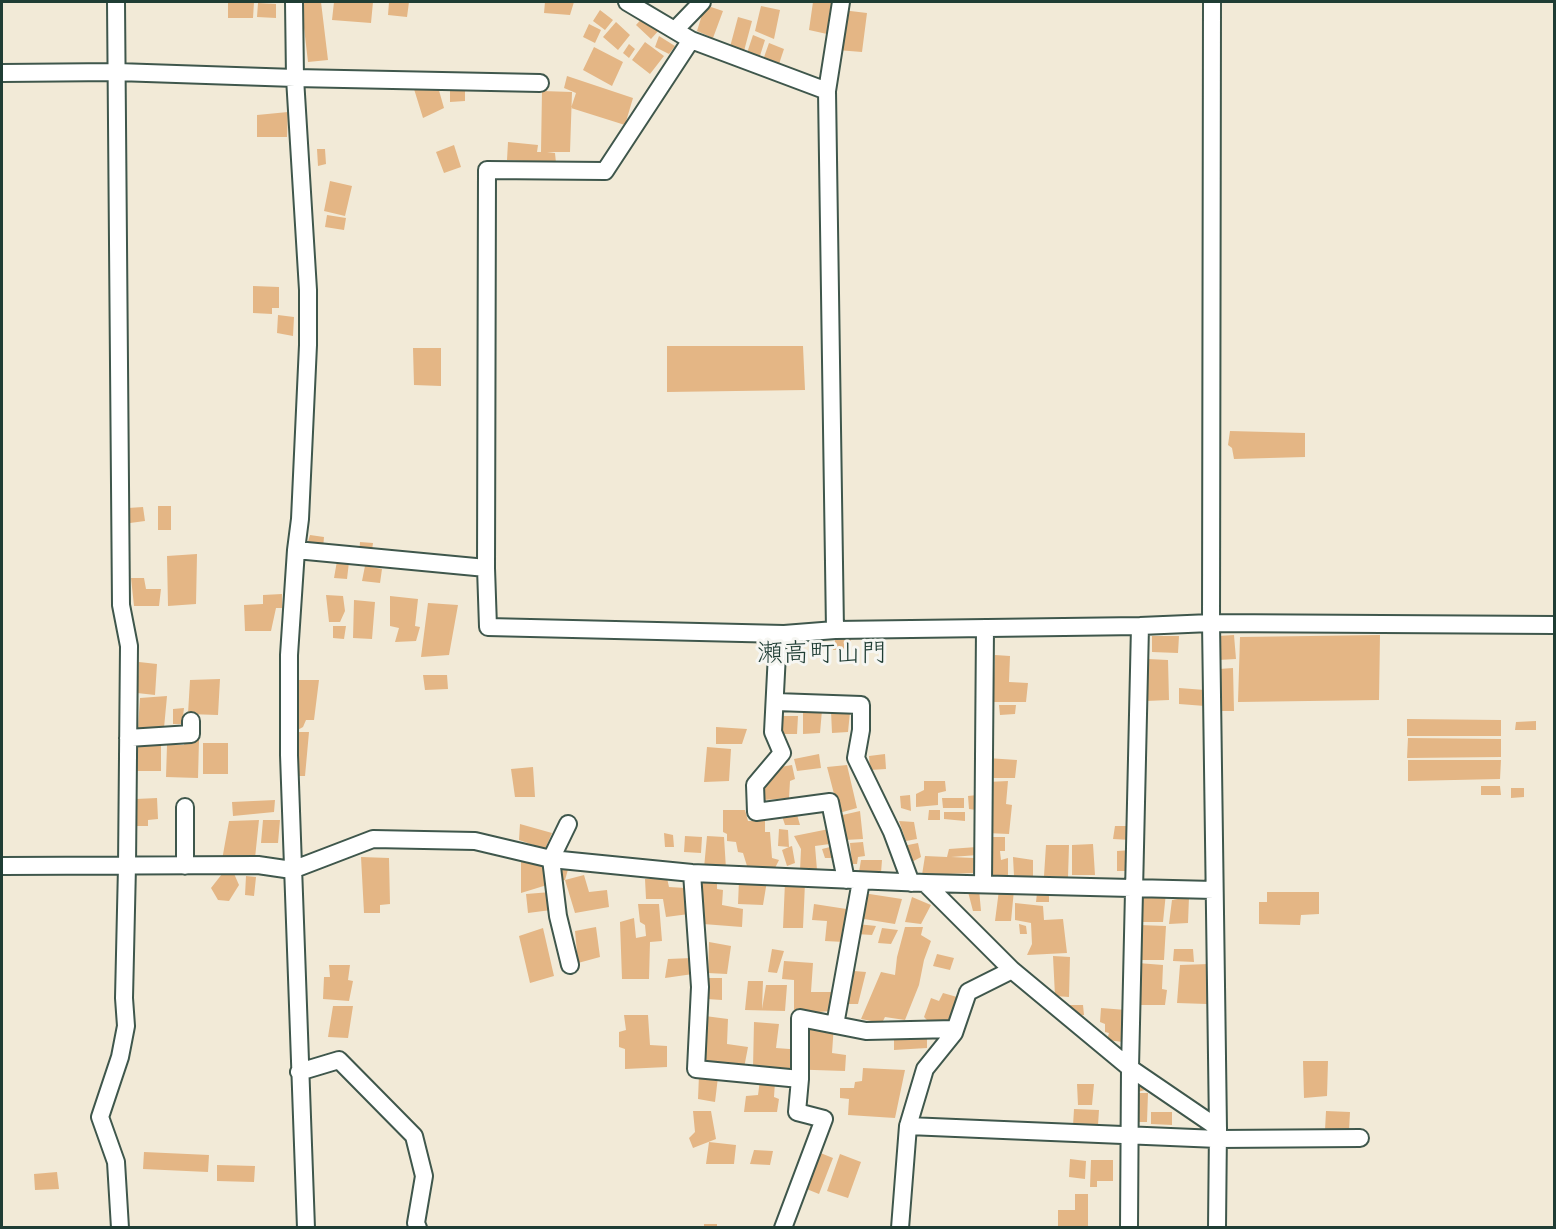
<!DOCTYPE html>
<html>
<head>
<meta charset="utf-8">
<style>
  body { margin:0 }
  #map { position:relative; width:1556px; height:1229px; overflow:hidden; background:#f2ead7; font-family:"Patrick Hand",sans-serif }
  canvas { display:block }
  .frame { position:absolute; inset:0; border:3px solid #1f3d34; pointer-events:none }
</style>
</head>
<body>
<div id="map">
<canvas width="1556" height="1229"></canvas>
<div class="frame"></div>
</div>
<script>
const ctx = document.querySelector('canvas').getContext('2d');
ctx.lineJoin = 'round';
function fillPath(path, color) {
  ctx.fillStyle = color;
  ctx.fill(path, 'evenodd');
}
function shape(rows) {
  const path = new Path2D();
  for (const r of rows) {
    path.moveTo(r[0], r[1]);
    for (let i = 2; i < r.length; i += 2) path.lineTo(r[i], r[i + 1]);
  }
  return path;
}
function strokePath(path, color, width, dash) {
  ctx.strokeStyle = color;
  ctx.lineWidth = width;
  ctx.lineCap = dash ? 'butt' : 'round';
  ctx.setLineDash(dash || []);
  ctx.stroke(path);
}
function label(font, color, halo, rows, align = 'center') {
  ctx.font = font + ' "Patrick Hand","Klee One",sans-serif';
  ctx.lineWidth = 6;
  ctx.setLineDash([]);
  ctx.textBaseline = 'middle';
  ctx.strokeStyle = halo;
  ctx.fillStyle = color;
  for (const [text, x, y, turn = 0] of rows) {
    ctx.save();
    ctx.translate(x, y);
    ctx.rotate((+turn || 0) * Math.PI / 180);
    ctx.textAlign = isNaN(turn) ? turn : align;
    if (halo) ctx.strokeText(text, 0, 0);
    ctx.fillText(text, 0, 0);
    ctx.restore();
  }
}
const building = shape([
  [228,2,254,2,253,18,228,18],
  [301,2,321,2,328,60,308,62],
  [334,2,373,2,371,23,332,20],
  [389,2,409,2,407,17,388,15],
  [545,2,574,2,570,15,544,13],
  [813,2,831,3,827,34,809,30],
  [258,3,276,4,276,18,257,17],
  [705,5,723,11,713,38,697,31],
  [761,6,780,10,774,39,755,31],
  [600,10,613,20,605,30,593,21],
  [842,10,867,13,862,52,837,50],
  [645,15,660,29,651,39,636,25],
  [738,17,752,21,744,51,730,47],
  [616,22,630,35,618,50,603,37],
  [589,24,601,30,595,43,583,37],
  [753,35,765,40,759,59,747,53],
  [659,36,675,46,669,54,655,47],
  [645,42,664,56,650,74,632,60],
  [769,43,784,49,778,67,763,60],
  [629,44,635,49,629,58,623,53],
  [594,47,623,62,612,86,583,70],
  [567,76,633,98,625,125,571,108,576,93,564,88],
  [436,80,444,108,423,118,414,89],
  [450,88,465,88,465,101,450,102],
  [542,91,572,92,570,152,547,152,555,153,556,163,507,160,508,142,538,145,537,152,541,152],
  [288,112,287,137,257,137,257,115],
  [454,145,461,167,444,173,436,152],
  [317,149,325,149,326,164,318,166],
  [330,181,352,186,345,216,324,211],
  [327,215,346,218,344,230,325,227],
  [253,286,279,287,279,308,272,308,272,314,253,313],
  [278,315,294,317,293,336,277,333],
  [667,346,803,346,805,390,667,392],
  [413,348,441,348,441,386,414,385],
  [1230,431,1305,433,1305,457,1234,459,1232,448,1228,445],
  [158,506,171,506,171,530,158,530],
  [143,507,145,521,130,523,128,508],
  [310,535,324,537,323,548,306,548],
  [360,542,373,543,371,557,359,556],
  [197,554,196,604,168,606,167,556],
  [337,561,349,562,347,579,334,578],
  [365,566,382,569,380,583,362,581],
  [131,578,144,578,146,589,161,589,159,606,134,606],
  [282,594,282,608,276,608,271,631,245,631,244,605,263,604,263,595],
  [326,595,343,596,345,611,340,622,329,622],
  [390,596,418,599,415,626,420,627,416,641,395,642,399,628,390,626],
  [354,600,375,602,372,639,353,638],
  [428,603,458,605,449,655,421,657],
  [333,626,346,626,344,639,333,638],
  [1234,635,1236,659,1218,660,1218,636],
  [1380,635,1379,700,1238,702,1240,637],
  [836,636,851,639,849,649,833,650],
  [1152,636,1179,636,1178,653,1152,652],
  [995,655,1010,656,1009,682,1028,683,1026,702,993,702],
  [1148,659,1168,660,1169,700,1146,701],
  [139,662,157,664,155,695,137,693],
  [1233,668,1234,711,1219,711,1219,669],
  [423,675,447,675,448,689,425,690],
  [220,679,218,715,188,714,190,680],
  [295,680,319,680,314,720,306,720,303,727,294,732],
  [1179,688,1205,690,1205,706,1179,704],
  [167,696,164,728,138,728,140,698],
  [999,705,1016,705,1015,714,1000,715],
  [184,708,182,724,173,724,173,709],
  [822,710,820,733,803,734,803,712],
  [831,711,850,712,848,732,832,733],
  [783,716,798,716,797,734,783,734],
  [1407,719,1501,720,1501,736,1407,736],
  [1536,721,1536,730,1515,730,1516,722],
  [716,727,747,729,742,744,716,744],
  [294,732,309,732,305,776,297,776],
  [1408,738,1501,739,1501,757,1407,758],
  [185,739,199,740,198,778,166,777,167,745,184,745],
  [203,743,228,743,228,774,203,774],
  [136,744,161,744,161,771,136,771],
  [707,747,731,749,729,781,704,782],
  [819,754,821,768,797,771,794,759],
  [885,754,886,769,870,770,869,756],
  [987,758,1017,760,1015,778,987,778],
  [1408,760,1501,760,1500,779,1408,781],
  [792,765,795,779,790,781,789,798,763,800,761,783,774,768],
  [847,765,857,808,839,813,827,767],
  [533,767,535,797,515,797,511,769],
  [924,781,945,781,946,791,938,793,938,805,916,807,916,794,924,790],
  [1008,781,1006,804,1012,805,1009,834,986,833,987,782],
  [1481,786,1500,786,1501,795,1481,795],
  [1511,788,1524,788,1524,797,1511,798],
  [910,795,911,811,901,808,900,796],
  [977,795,976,810,969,809,968,796],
  [157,798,158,819,148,820,148,826,136,826,136,799],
  [942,798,964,798,964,808,943,808],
  [275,800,274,812,233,816,232,802],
  [723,810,745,810,748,821,765,821,765,832,770,832,772,858,779,860,774,870,747,866,743,853,738,852,736,842,727,841,727,834,723,832],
  [929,810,940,810,940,820,928,820],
  [796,811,800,825,785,825,781,813],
  [860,811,863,839,845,840,838,816],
  [944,812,965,812,965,821,944,819],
  [259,820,255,858,222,860,229,821],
  [263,820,280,820,278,843,261,843],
  [899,821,914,822,917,839,906,841],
  [520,824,552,833,545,849,519,840],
  [1115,826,1132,826,1131,840,1113,839],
  [779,829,788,830,789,847,792,846,795,863,787,866,782,850,789,847,778,846],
  [829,829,830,844,815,846,817,870,800,871,801,849,794,836],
  [664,833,673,835,674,847,665,847],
  [685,836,702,837,701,853,684,852],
  [707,836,724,837,726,869,704,868],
  [986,837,1005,837,1005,851,1000,851,1001,860,1008,858,1008,877,984,877],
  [863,842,865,856,858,857,857,864,852,864,850,843],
  [918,843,921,857,908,864,903,846],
  [1093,844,1095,875,1072,875,1072,845],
  [1046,845,1069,845,1068,877,1044,876],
  [834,846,835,858,825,858,822,849],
  [977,847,978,855,951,857,974,858,973,873,922,875,925,856,947,857,949,849],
  [1132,850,1132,871,1117,871,1117,851],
  [361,857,389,858,390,904,380,905,380,913,364,913],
  [1013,857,1033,860,1033,876,1014,876],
  [521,859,531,859,532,864,545,864,547,885,521,893],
  [861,860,882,860,881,873,859,872],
  [569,866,565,880,551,883,554,867],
  [232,869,239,885,229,901,218,900,211,888,222,874],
  [584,875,589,892,607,890,609,907,575,913,565,880],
  [246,876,256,877,254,896,245,895],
  [667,878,669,887,686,888,689,914,666,917,663,899,646,899,645,879],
  [698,879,717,882,717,889,723,890,722,905,743,909,742,927,703,924],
  [739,880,767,881,763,905,738,904],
  [785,882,805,883,803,928,783,928],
  [967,888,979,889,981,911,973,911],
  [999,890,1014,890,1011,921,995,921],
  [551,892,551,910,528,913,526,894],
  [1267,892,1319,892,1319,914,1301,915,1300,925,1259,924,1259,902,1267,902],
  [863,893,902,899,895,924,858,918],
  [1037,893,1049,894,1049,902,1036,902],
  [1141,893,1166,893,1163,922,1142,922],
  [912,897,931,905,921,924,905,922],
  [1189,897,1188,923,1169,924,1172,900],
  [1015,903,1043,906,1044,920,1063,919,1067,953,1027,955,1032,944,1031,923,1015,920],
  [638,904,659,904,662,941,650,942,649,979,622,979,620,922,634,918,636,938,646,936,645,925,640,922],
  [814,904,853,910,850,925,844,925,844,942,825,941,827,921,812,920],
  [857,924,876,926,872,935,856,934],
  [1019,924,1026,926,1027,934,1020,934],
  [1139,925,1166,926,1164,960,1138,960],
  [596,927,600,957,578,963,575,931],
  [905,927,923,927,921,935,931,941,924,960,919,985,905,1020,885,1017,882,1023,861,1019,881,972,895,975,897,957],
  [543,928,554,976,530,983,519,936],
  [882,928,898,930,891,944,878,943],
  [709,942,731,946,727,974,708,973],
  [772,949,784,951,777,973,768,972],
  [1174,949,1193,949,1194,962,1173,961],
  [937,954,954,958,950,970,933,966],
  [1053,956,1070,957,1069,997,1055,996],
  [692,958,693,974,665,978,668,959],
  [784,961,813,963,811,992,832,992,831,1011,794,1014,794,980,782,979],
  [1138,963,1163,965,1162,989,1167,990,1165,1005,1137,1005],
  [1209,964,1207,1004,1177,1003,1180,965],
  [329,965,350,965,348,980,353,981,349,1001,323,999,324,977,330,977],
  [842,970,866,972,858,1004,839,1004],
  [705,978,722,978,722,1000,707,999],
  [748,981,763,981,762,1009,766,985,787,985,785,1011,745,1010],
  [943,993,957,997,948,1027,930,1023,924,1017,931,998,939,1001],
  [1069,1005,1083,1005,1084,1015,1073,1016],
  [333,1006,353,1006,348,1038,328,1037],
  [1101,1008,1126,1010,1123,1042,1107,1040,1109,1033,1105,1032,1105,1024,1100,1022],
  [624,1015,648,1015,650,1045,667,1046,667,1067,625,1069,625,1049,619,1047,619,1032,626,1030],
  [705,1016,728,1019,727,1044,748,1047,744,1068,705,1063],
  [754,1022,779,1024,776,1048,803,1050,803,1022,834,1024,832,1053,846,1055,845,1071,753,1068],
  [894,1032,927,1032,927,1048,894,1050],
  [1303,1061,1328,1061,1327,1096,1304,1098],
  [863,1068,905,1070,895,1118,848,1115,849,1099,840,1098,840,1088,854,1088,855,1082,862,1081],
  [699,1075,718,1077,715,1102,698,1099],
  [1134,1079,1144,1082,1145,1090,1134,1093,1148,1093,1147,1122,1135,1122],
  [760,1080,775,1082,774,1097,779,1099,777,1112,744,1112,746,1096,758,1095],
  [1077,1084,1094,1084,1092,1105,1078,1105],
  [1074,1109,1099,1110,1098,1125,1073,1126],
  [693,1111,711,1111,716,1139,693,1148,689,1138,695,1132],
  [1326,1111,1350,1112,1349,1131,1325,1130],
  [1151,1112,1172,1112,1172,1125,1151,1124],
  [709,1142,736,1145,734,1164,706,1164],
  [754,1150,773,1151,770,1165,750,1164],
  [144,1152,209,1155,208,1172,143,1169],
  [818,1152,833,1158,819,1194,804,1188],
  [840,1154,861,1162,848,1198,827,1191],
  [1070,1159,1086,1161,1085,1179,1069,1177],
  [1091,1160,1113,1160,1113,1181,1097,1181,1097,1187,1090,1187],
  [217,1165,255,1166,254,1182,217,1181],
  [57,1172,59,1189,35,1190,34,1174],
  [1075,1194,1088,1194,1088,1227,1058,1227,1058,1210,1075,1210],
  [704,1224,717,1224,717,1227,704,1227]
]);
const street = shape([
  [116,2,121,605,129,646,127,866,124,998,126,1026,120,1057,100,1117,116,1162,120,1228],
  [294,2,295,78,308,290,308,345,300,519,296,550,289,655,289,755,306,1228],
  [627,2,691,40,827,91],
  [1212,2,1211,623,1218,1128,1217,1228],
  [675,30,702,2],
  [691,40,605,171,487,170,486,568,488,627,784,634,835,630,1140,626,1211,623,1554,625],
  [2,73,117,72,295,78,540,83],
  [296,550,486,568],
  [835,630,827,91,841,2],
  [778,634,773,732,782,753,755,785,756,812,830,802,846,880],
  [776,702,861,705,861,730,856,758,892,832,911,883],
  [128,738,191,734,191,721],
  [185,807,185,866],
  [568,824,551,859,558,916,570,965],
  [2,866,258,865,292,870,373,839,475,841,551,859,692,873,925,883,1214,890],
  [692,873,700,987,696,1069,800,1079],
  [925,883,1012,970,1130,1068,1218,1128],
  [983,884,985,628],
  [835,1025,861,881],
  [299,1072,339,1060,414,1136,424,1176,416,1223,418,1228],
  [908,1126,1218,1139,1360,1138],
  [783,1228,824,1119,797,1112,800,1079,800,1018,866,1031,955,1029],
  [900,1228,908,1126,925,1069,954,1033,968,992,1012,970],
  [1129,1228,1130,1068,1140,626]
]);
const quarterNames = [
  ["瀬高町山門",822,654]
];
fillPath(building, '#e4b685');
strokePath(street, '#3f574c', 20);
strokePath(street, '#fff', 16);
label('26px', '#1f3d34', '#f6f6f2', quarterNames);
</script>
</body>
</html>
